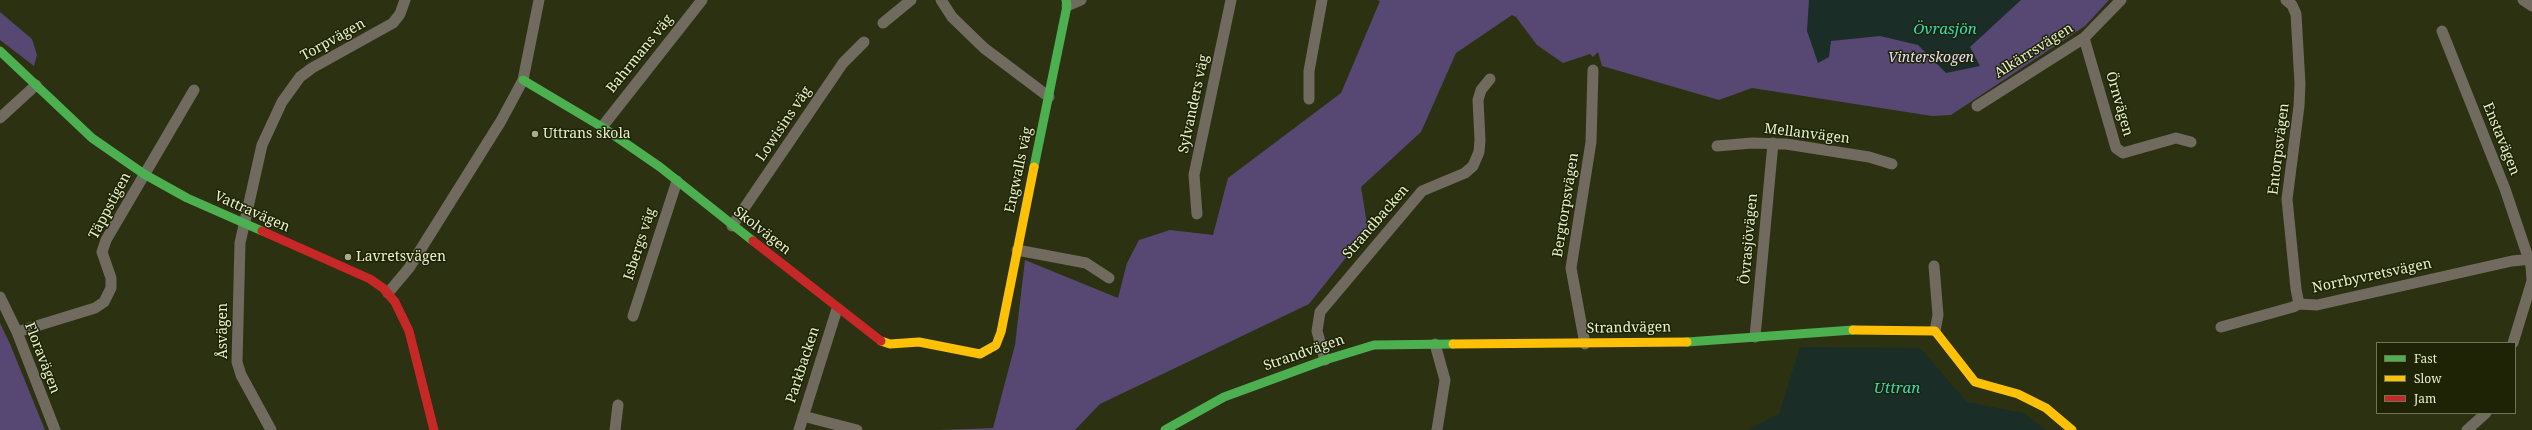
<!DOCTYPE html>
<html>
<head>
<meta charset="utf-8">
<style>
  body { margin:0 }
  #map { position:relative; width:2532px; height:430px; overflow:hidden; background:#2c3112; font-family:"Noto Serif",serif }
  canvas { display:block }
  .legend { position:absolute; left:2376px; top:342px; width:140px; height:72px; box-sizing:border-box; background:#1e2306; border:1px solid #6f7556; margin:0; padding:5px 7px; list-style:none; font-size:12px; color:#e8f1cd }
  .legend li { display:flex; align-items:center; gap:8px; height:20px }
  .legend b { width:20px; border:1px solid #6f7556 }
</style>
</head>
<body>
<div id="map">
<canvas width="2532" height="430"></canvas>
<ul class="legend">
<li><b style="height:5px;background:#4caf50"></b>Fast</li>
<li><b style="height:5px;background:#ffc107"></b>Slow</li>
<li><b style="height:5px;background:#c62828"></b>Jam</li>
</ul>
</div>
<script>
const ctx = document.querySelector('canvas').getContext('2d');
ctx.lineJoin = 'round';
function fillPath(path, color) {
  ctx.fillStyle = color;
  ctx.fill(path, 'evenodd');
}
function shape(rows) {
  const path = new Path2D();
  for (const r of rows) {
    path.moveTo(r[0], r[1]);
    for (let i = 2; i < r.length; i += 2) path.lineTo(r[i], r[i + 1]);
  }
  return path;
}
function strokePath(path, color, width, dash) {
  ctx.strokeStyle = color;
  ctx.lineWidth = width;
  ctx.lineCap = dash ? 'butt' : 'round';
  ctx.setLineDash(dash || []);
  ctx.stroke(path);
}
function label(font, color, halo, rows, align = 'center') {
  ctx.font = font + ' "Noto Serif",serif';
  ctx.lineWidth = 3;
  ctx.setLineDash([]);
  ctx.textBaseline = 'middle';
  ctx.strokeStyle = halo;
  ctx.fillStyle = color;
  for (const [text, x, y, turn = 0] of rows) {
    ctx.save();
    ctx.translate(x, y);
    ctx.rotate((+turn || 0) * Math.PI / 180);
    ctx.textAlign = isNaN(turn) ? turn : align;
    if (halo) ctx.strokeText(text, 0, 0);
    ctx.fillText(text, 0, 0);
    ctx.restore();
  }
}
const green = shape([
  [1377,0,2109,0,2085,26,1951,115,1932,116,1752,88,1719,100,1602,66,1598,52,1593,57,1590,54,1563,63,1537,45,1516,17,1512,15,1456,53,1421,132,1361,187,1368,230,1309,304,1100,404,1075,430,938,430,993,428,1015,345,1025,260,1118,298,1127,263,1139,240,1170,230,1213,235,1228,178,1341,93,1380,1],
  [0,12,32,39,37,55,34,66,0,40],
  [0,323,10,344,45,430,0,430]
]);
const water = shape([
  [1809,0,2021,0,1970,47,1980,66,1946,73,1918,45,1880,36,1831,41,1829,57,1818,63,1807,31],
  [1800,347,1920,348,1967,402,2023,413,2046,430,1748,430,1779,414]
]);
const street = shape([
  [941,0,952,17,984,48,1049,97],
  [2286,0,2292,5,2296,14,2300,84,2299,106,2287,199,2296,289,2299,304],
  [2523,0,2532,6],
  [1067,6,1081,0],
  [883,23,911,0],
  [2442,31,2505,189,2531,266,2532,281,2513,343],
  [2084,38,2116,148,2123,153,2176,138,2191,142],
  [1309,99,1309,71,1322,0],
  [1977,106,2084,38,2121,0],
  [0,118,36,85],
  [602,127,702,0],
  [1717,146,1752,143,1786,144,1869,157,1892,164],
  [1197,214,1194,175,1231,0],
  [732,226,843,63,864,42],
  [1017,250,1086,263,1109,278],
  [1934,266,1938,315,1935,331],
  [388,293,409,268,501,121,523,80,539,0],
  [0,297,17,332,55,430],
  [633,316,677,181],
  [2221,327,2293,307,2299,304,2317,305,2512,261,2532,259],
  [17,332,95,308,104,302,111,288,111,278,102,252,106,240,194,90],
  [1755,337,1773,143],
  [1435,344,1445,380,1437,430],
  [1585,344,1571,268,1591,142,1593,70],
  [1325,360,1317,331,1320,312,1422,191,1465,173,1473,166,1479,152,1480,140,1478,100,1481,90,1490,79],
  [803,416,857,430],
  [271,430,241,375,237,362,240,243,262,145,282,102,300,77,312,68,393,23,400,14,405,0],
  [615,430,618,405],
  [799,430,837,309],
  [2467,430,2486,413]
]);
const fast = shape([
  [0,51,92,138,144,174,187,198,262,231],
  [523,80,602,127,660,167,753,241],
  [1034,167,1067,6,1066,0],
  [1687,342,1853,330],
  [1165,430,1224,397,1325,360,1374,345,1453,344]
]);
const slow = shape([
  [1853,330,1935,331,1975,382,2018,394,2046,408,2072,430],
  [881,341,890,344,919,342,980,354,996,345,1001,332,1034,167],
  [1453,344,1687,342]
]);
const jam = shape([
  [262,231,370,279,383,288,395,302,409,331,434,430],
  [753,241,881,341]
]);
const markers = [
  [535,134,4,"#a6ae8c"],
  [348,257,4,"#a6ae8c"]
];
const streetNames = [
  ["Torpvägen",333,40,-29],
  ["Alkärrsvägen",2034,51,-32],
  ["Bahrmans väg",640,54,-51],
  ["Sylvanders väg",1194,104,-78],
  ["Örnvägen",2119,104,74],
  ["Lowisins väg",784,124,-56],
  ["Mellanvägen",1807,134,7],
  ["Enstavägen",2501,139,68],
  ["Entorpsvägen",2279,149,-83],
  ["Engwalls väg",1019,170,-78],
  ["Bergtorpsvägen",1566,205,-81],
  ["Täppstigen",110,206,-62],
  ["Vattravägen",252,212,24],
  ["Strandbacken",1376,222,-49],
  ["Skolvägen",762,231,38],
  ["Övrasjövägen",1749,239,-85],
  ["Isbergs väg",640,244,-72],
  ["Norrbyvretsvägen",2372,276,-12],
  ["Strandvägen",1629,328,-1],
  ["Åsvägen",223,331,-90],
  ["Strandvägen",1304,353,-19],
  ["Floravägen",42,358,69],
  ["Parkbacken",803,365,-72]
];
const parkNames = [
  ["Vinterskogen",1931,58]
];
const poiNames = [
  ["Uttrans skola",543,134],
  ["Lavretsvägen",356,257]
];
const waterNames = [
  ["Övrasjön",1945,30],
  ["Uttran",1897,389]
];
fillPath(green, '#574773');
fillPath(water, '#1b2d27');
strokePath(street, '#706a5f', 11);
strokePath(fast, '#4caf50', 9);
strokePath(slow, '#ffc107', 9);
strokePath(jam, '#c62828', 9);
for (const [x, y, r, color] of markers) {
  const dot = new Path2D();
  dot.arc(x, y, r, 0, 2 * Math.PI);
  ctx.fillStyle = color;
  ctx.fill(dot);
  strokePath(dot, '#1e2306', 1.5);
}
label('14px', '#e8f1cd', '#1e2306', streetNames);
label('italic 14px', '#e5def6', '#1e2306', parkNames);
label('14px', '#e8f1cd', '#1e2306', poiNames, 'left');
label('italic 15px', '#36dabf', '#1e2306', waterNames);
</script>
</body>
</html>
